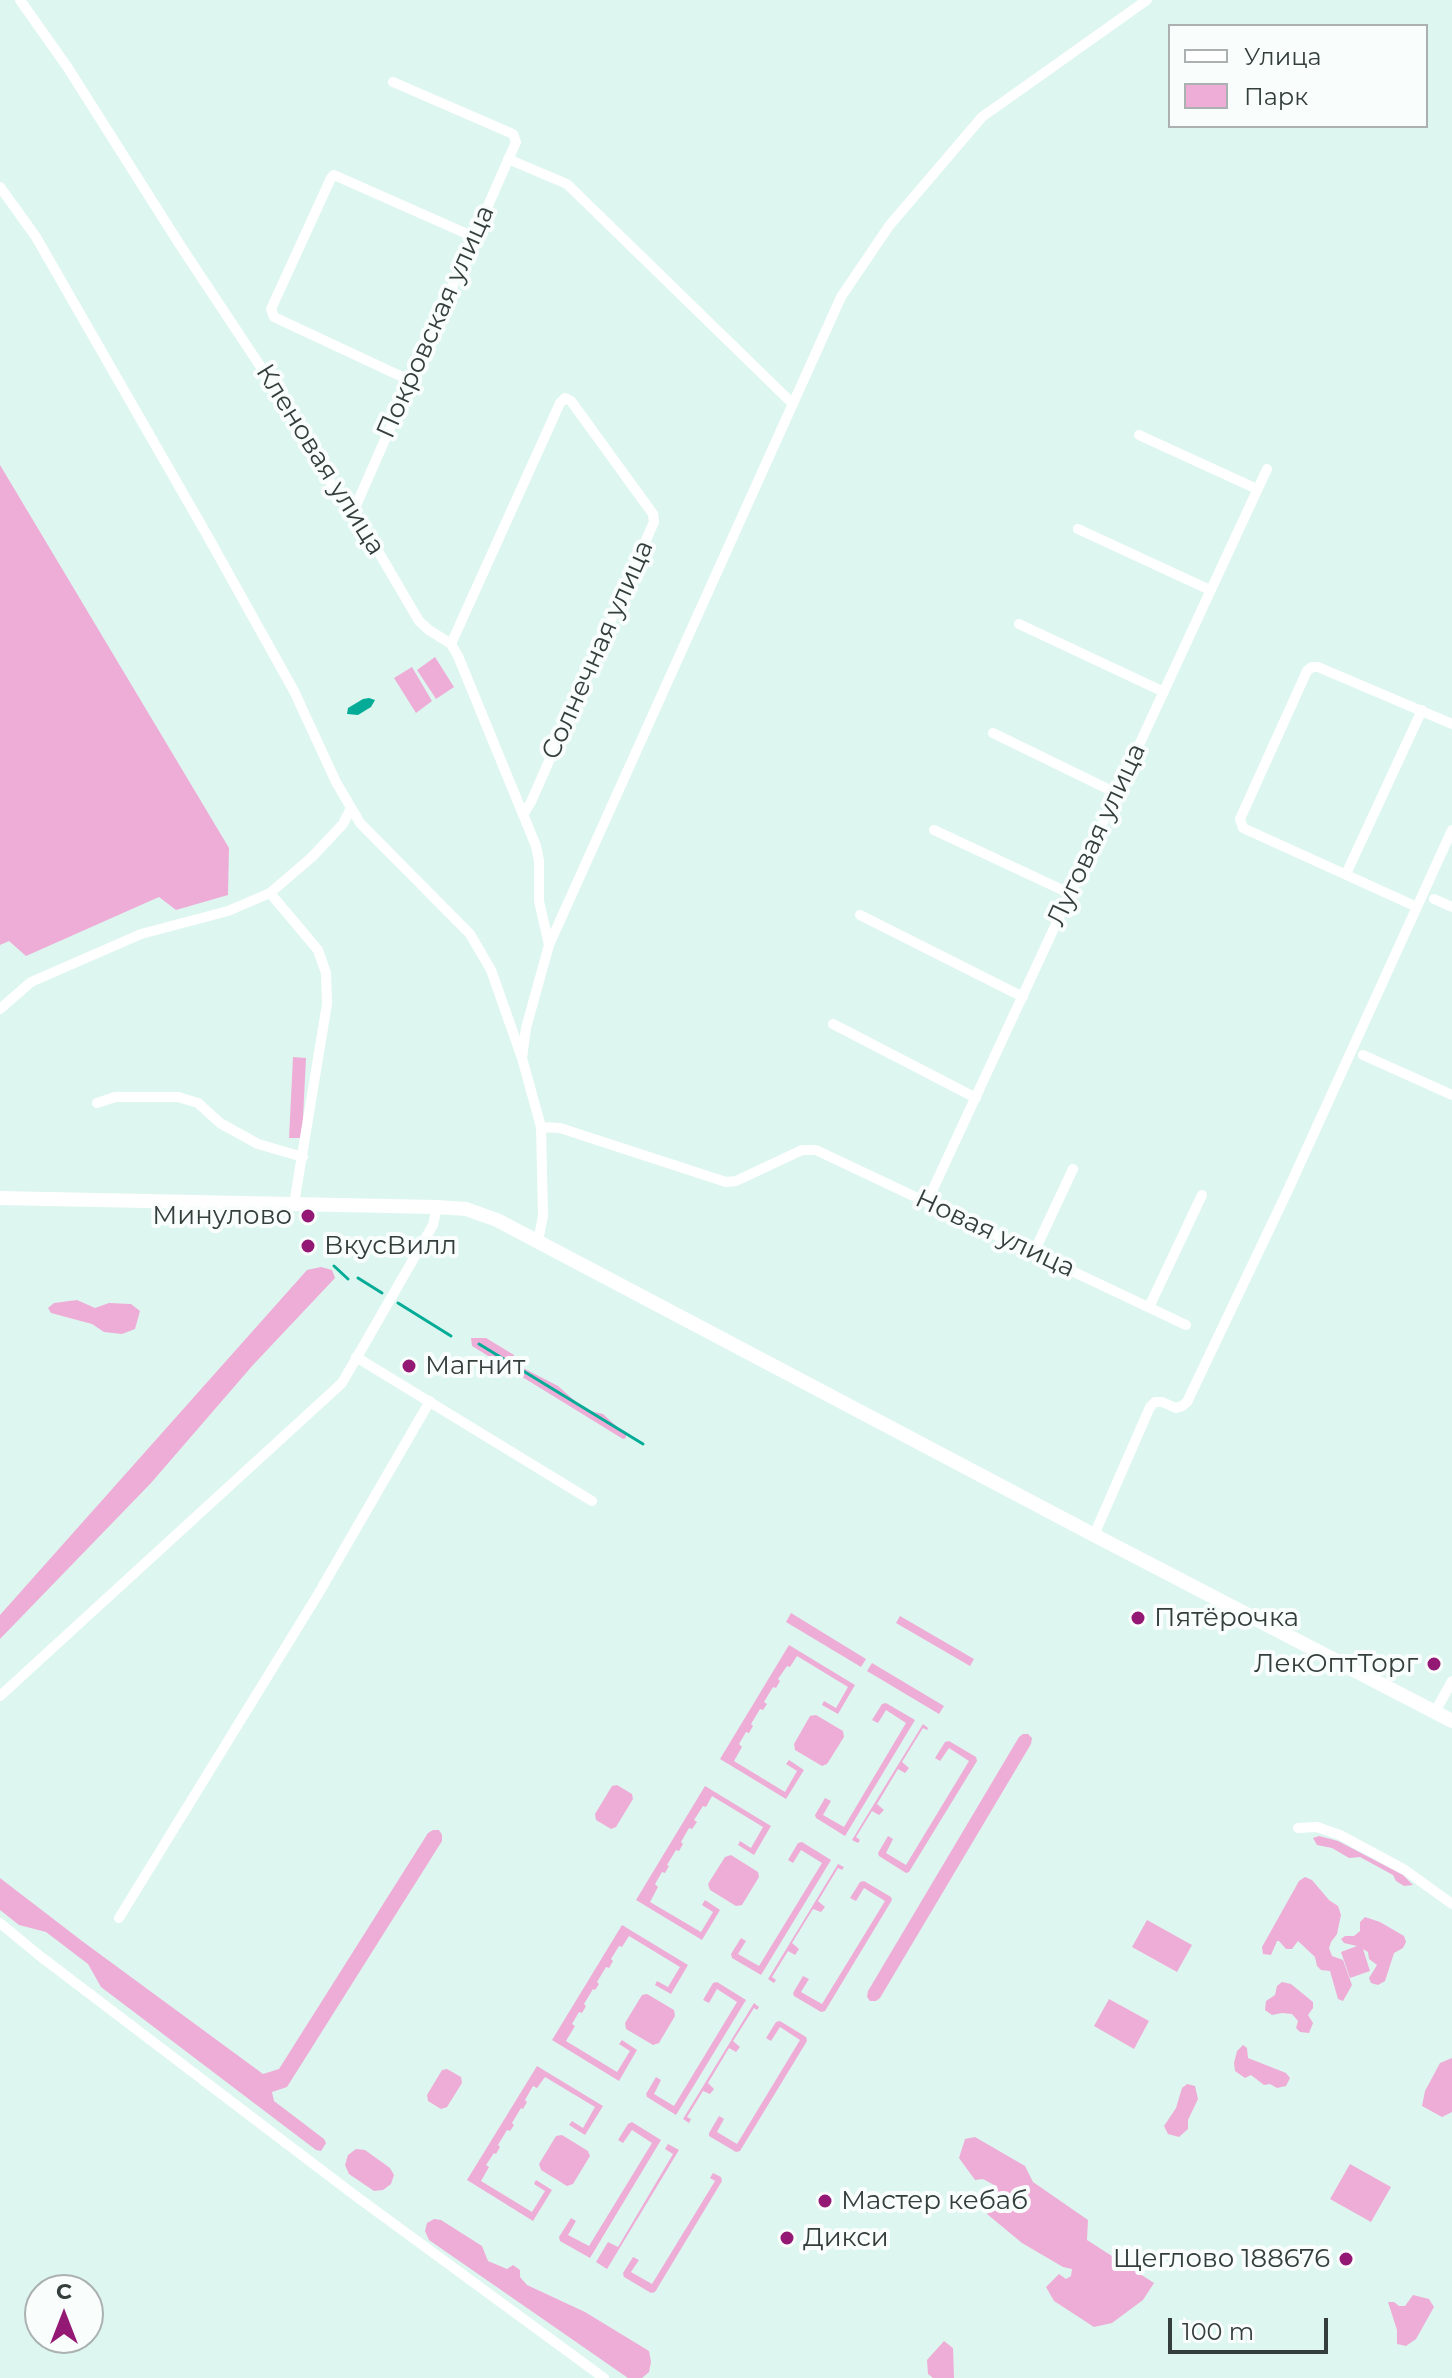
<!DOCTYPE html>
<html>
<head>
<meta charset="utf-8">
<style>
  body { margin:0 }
  #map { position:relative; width:1452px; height:2378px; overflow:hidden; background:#def6f0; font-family:Montserrat,sans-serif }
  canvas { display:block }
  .legend { position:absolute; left:1168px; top:24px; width:260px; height:104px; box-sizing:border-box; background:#f9fefd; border:2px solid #aab1b0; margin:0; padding:10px 14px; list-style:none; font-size:24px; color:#343e3c }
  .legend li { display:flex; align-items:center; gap:16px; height:40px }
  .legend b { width:40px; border:2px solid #aab1b0 }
  .north { position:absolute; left:24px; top:2274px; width:80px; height:80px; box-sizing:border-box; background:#f9fefd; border:2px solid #aab1b0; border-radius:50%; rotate:0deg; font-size:22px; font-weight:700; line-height:32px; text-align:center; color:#343e3c }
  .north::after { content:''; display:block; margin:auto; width:28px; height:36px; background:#941975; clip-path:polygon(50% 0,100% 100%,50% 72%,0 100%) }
  .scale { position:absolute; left:1168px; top:2318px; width:160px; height:36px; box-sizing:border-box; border:4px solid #343e3c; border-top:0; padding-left:10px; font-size:24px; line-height:28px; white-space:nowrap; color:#343e3c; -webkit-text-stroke:6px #f9fefd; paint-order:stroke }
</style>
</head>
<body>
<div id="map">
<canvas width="1452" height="2378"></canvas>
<ul class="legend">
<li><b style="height:10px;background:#fff"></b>Улица</li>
<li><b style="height:22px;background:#eeadd7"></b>Парк</li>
</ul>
<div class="north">С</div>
<div class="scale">100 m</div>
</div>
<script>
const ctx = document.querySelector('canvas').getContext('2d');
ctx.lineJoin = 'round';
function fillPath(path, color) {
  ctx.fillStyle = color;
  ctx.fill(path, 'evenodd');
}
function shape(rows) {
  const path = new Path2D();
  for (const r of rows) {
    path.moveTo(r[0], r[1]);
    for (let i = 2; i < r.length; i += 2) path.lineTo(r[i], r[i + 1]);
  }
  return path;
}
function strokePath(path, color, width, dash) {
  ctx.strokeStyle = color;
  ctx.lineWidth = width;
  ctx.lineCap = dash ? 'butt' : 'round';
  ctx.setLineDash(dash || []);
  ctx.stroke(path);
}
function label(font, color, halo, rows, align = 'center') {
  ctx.font = font + ' Montserrat,sans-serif';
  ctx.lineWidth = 8;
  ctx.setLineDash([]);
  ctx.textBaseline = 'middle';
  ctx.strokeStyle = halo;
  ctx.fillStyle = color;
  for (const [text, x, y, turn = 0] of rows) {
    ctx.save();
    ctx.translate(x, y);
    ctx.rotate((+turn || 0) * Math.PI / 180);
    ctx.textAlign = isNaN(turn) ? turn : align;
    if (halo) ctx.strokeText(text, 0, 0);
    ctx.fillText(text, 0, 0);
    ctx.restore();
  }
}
const green = shape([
  [0,465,229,848,228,895,176,910,159,897,26,956,9,941,0,945],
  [435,657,454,687,436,699,417,670],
  [412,667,432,701,416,713,394,678],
  [293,1057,306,1058,302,1138,289,1138],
  [321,1267,332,1270,335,1278,253,1365,151,1483,0,1639,0,1615,307,1270],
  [77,1300,95,1308,109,1303,131,1304,140,1311,135,1329,122,1334,104,1332,92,1324,51,1313,48,1308,54,1303],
  [471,1338,486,1338,514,1355,515,1363,523,1368,558,1386,575,1401,590,1411,603,1414,626,1435,626,1438,623,1439,472,1346],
  [791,1613,866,1659,861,1667,786,1622],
  [900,1616,974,1659,970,1666,896,1623],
  [789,1645,855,1685,838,1714,822,1705,824,1701,836,1708,848,1687,797,1656,790,1667,787,1666,778,1679,780,1681,776,1688,773,1687,764,1702,767,1704,763,1710,760,1709,751,1724,753,1726,749,1733,746,1732,739,1744,742,1747,734,1761,785,1792,797,1771,786,1764,789,1760,804,1770,786,1799,720,1759],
  [872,1663,944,1706,939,1714,867,1671],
  [886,1703,915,1720,845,1836,816,1818,815,1815,825,1798,831,1801,823,1815,844,1827,906,1723,886,1710,878,1723,872,1720,882,1704],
  [816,1715,843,1731,844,1737,827,1764,822,1766,795,1750,794,1744,810,1716],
  [923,1724,928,1728,927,1730,923,1728,902,1762,909,1768,905,1773,898,1769,877,1804,884,1810,879,1815,872,1811,856,1837,860,1840,858,1843,852,1840],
  [1023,1734,1028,1734,1032,1738,1031,1744,880,1998,876,2001,870,2001,867,1997,868,1991,1019,1737],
  [949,1741,976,1757,977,1761,909,1872,906,1873,879,1856,878,1853,888,1836,893,1839,886,1853,906,1865,969,1761,949,1748,940,1761,935,1758,945,1742],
  [617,1785,632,1794,633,1799,616,1827,611,1829,596,1820,595,1814,612,1786],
  [705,1786,771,1826,754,1855,738,1845,740,1841,751,1848,763,1827,712,1796,706,1807,703,1806,694,1820,697,1822,692,1829,689,1828,681,1842,683,1844,679,1851,676,1850,667,1865,669,1866,665,1873,662,1872,655,1884,658,1887,650,1902,701,1932,713,1912,702,1905,705,1900,720,1910,702,1940,636,1900],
  [433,1830,439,1830,442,1835,442,1841,287,2087,272,2092,274,2101,324,2139,326,2143,321,2151,316,2150,101,1987,88,1964,46,1932,19,1925,0,1910,0,1878,82,1941,263,2074,279,2069,428,1833],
  [1319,1836,1338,1841,1403,1875,1413,1885,1404,1886,1396,1881,1393,1875,1360,1857,1349,1858,1332,1848,1317,1845,1313,1838],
  [802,1842,831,1860,761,1975,732,1958,731,1954,741,1938,746,1941,738,1954,759,1966,822,1863,801,1850,793,1863,788,1860,798,1843],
  [731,1855,758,1872,759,1877,742,1905,736,1906,710,1890,708,1884,725,1857],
  [838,1864,844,1867,842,1870,838,1868,818,1901,825,1907,821,1912,813,1909,792,1943,799,1949,795,1955,788,1951,772,1977,776,1980,774,1983,768,1979],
  [1305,1877,1312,1880,1329,1900,1338,1906,1341,1915,1337,1934,1331,1942,1329,1948,1332,1956,1343,1960,1352,1985,1343,2001,1338,1999,1330,1971,1321,1970,1317,1966,1315,1957,1298,1941,1292,1949,1286,1949,1279,1941,1277,1941,1271,1955,1263,1954,1262,1947,1299,1881],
  [864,1881,891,1897,892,1900,825,2011,821,2012,794,1996,793,1993,803,1976,809,1979,801,1992,822,2004,885,1901,864,1888,856,1901,850,1898,860,1882],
  [1365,1917,1380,1922,1404,1936,1406,1942,1403,1948,1394,1953,1385,1981,1378,1985,1371,1983,1369,1978,1377,1965,1369,1959,1368,1952,1363,1949,1370,1971,1350,1978,1341,1952,1357,1946,1344,1943,1341,1939,1345,1936,1354,1936,1360,1931,1360,1922],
  [1147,1920,1192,1945,1177,1972,1132,1947],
  [622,1925,688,1965,671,1994,655,1985,657,1981,668,1987,680,1967,629,1936,622,1947,619,1946,611,1959,613,1961,609,1968,606,1967,597,1982,599,1984,595,1990,593,1989,584,2004,586,2006,582,2013,579,2012,572,2024,575,2026,566,2041,617,2072,630,2051,619,2044,622,2040,637,2050,619,2081,552,2040],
  [717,1982,746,2000,676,2115,647,2097,646,2094,656,2077,661,2080,654,2094,674,2106,737,2002,717,1989,709,2003,703,2000,713,1983],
  [1282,1982,1291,1984,1313,2002,1313,2008,1308,2015,1313,2023,1309,2033,1300,2032,1296,2028,1298,2021,1292,2014,1282,2013,1272,2015,1265,2010,1266,2001,1275,1995,1277,1986],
  [647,1994,674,2010,675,2016,659,2043,653,2045,626,2029,625,2023,642,1995],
  [1109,1999,1149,2021,1134,2049,1094,2026],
  [754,2003,759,2007,757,2010,754,2008,733,2041,740,2047,736,2052,729,2048,708,2083,714,2089,710,2094,703,2091,687,2117,691,2119,689,2123,683,2119],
  [780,2021,806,2037,807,2041,740,2151,736,2152,709,2136,709,2133,719,2116,724,2119,717,2132,737,2144,800,2040,780,2027,771,2041,766,2038,776,2022],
  [1243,2045,1247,2048,1248,2058,1286,2073,1290,2078,1286,2086,1277,2088,1270,2084,1264,2085,1251,2075,1245,2078,1235,2071,1234,2063,1237,2051],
  [1452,2058,1452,2112,1442,2117,1422,2106,1425,2091,1440,2063],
  [537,2066,603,2106,585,2135,569,2125,572,2121,583,2128,595,2107,545,2077,537,2088,533,2086,525,2100,527,2102,523,2109,521,2108,512,2123,514,2125,510,2131,507,2130,498,2145,500,2147,496,2154,494,2153,486,2165,489,2167,481,2181,532,2212,545,2191,534,2184,536,2180,552,2190,533,2221,467,2180],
  [447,2069,461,2077,462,2083,447,2107,441,2109,428,2101,427,2095,442,2070],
  [1187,2084,1195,2086,1198,2099,1188,2120,1188,2129,1179,2137,1168,2134,1164,2126,1176,2108,1182,2088],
  [632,2122,661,2140,590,2258,560,2241,559,2237,571,2218,576,2221,568,2235,589,2246,652,2143,632,2130,623,2143,618,2140,628,2124],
  [562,2135,588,2151,590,2156,573,2184,567,2186,541,2170,539,2164,556,2136],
  [975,2137,1025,2166,1033,2182,1088,2220,1087,2240,1154,2283,1143,2300,1112,2323,1094,2327,1054,2301,1046,2287,1059,2274,1066,2279,1071,2276,1072,2269,1063,2267,1022,2243,987,2214,995,2198,994,2185,983,2179,975,2180,959,2158,965,2139],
  [668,2144,679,2150,607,2269,596,2262,608,2242,618,2247,673,2154,665,2149],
  [356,2149,365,2150,390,2168,394,2175,391,2184,383,2190,374,2191,349,2174,345,2165,348,2155],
  [1350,2164,1391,2187,1371,2222,1330,2199],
  [713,2173,721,2177,722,2181,655,2292,651,2293,624,2277,623,2273,633,2257,639,2260,631,2272,652,2284,715,2181,710,2178],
  [434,2219,441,2220,482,2246,488,2261,507,2269,513,2265,520,2270,520,2277,527,2285,585,2312,649,2351,651,2362,649,2372,642,2378,628,2378,429,2240,425,2231,427,2223],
  [1413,2295,1429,2299,1434,2307,1416,2339,1406,2346,1397,2344,1397,2330,1388,2302,1394,2302,1399,2306,1405,2306],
  [944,2341,953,2348,954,2378,933,2378,928,2374,927,2360]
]);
const water = shape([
  [369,698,375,700,371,707,358,715,347,714,348,708,363,699]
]);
const stream = shape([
  [334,1266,348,1279],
  [358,1278,382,1293],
  [398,1303,451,1336],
  [479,1344,643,1444]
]);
const street = shape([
  [20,0,68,68,180,245,290,411,333,487,354,510,419,621,429,630,451,644,458,656,536,846,539,861,539,901,549,945],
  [508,159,567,184,793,404],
  [0,187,36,237,207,535,294,691,336,782,360,823,470,934,491,970,522,1058,541,1127,543,1216,538,1241],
  [411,381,274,317,271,309,331,178,334,175,474,237],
  [1139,435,1257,489],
  [354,510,516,142,513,134,393,82],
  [1078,529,1210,590],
  [1019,624,1164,692],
  [451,644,560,403,565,398,571,401,653,514,654,522,531,802,523,815],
  [993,733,1116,793],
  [934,830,1071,894],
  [1346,874,1422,710],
  [270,893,318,950,326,973,327,1004,294,1204],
  [1434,899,1452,907],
  [1417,907,1243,828,1240,819,1307,671,1312,667,1318,667,1452,724],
  [860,915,1023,997],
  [0,1009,31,982,141,934,228,911,270,893,312,857,343,824,351,808],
  [833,1024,976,1098],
  [1363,1055,1452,1095],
  [522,1058,526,1028,549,945,841,297,889,226,982,117,1147,0],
  [97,1103,115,1097,178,1097,198,1103,220,1123,258,1144,303,1157],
  [541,1127,560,1128,726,1182,736,1181,802,1150,816,1150,1186,1325],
  [927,1202,1267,469],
  [1034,1252,1073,1169],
  [1149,1307,1202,1195],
  [356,1357,592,1501],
  [1094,1535,1150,1407,1155,1402,1162,1402,1176,1408,1182,1406,1187,1402,1288,1190,1452,830],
  [0,1696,342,1383,433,1225,437,1207],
  [1435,1712,1452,1681],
  [1298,1828,1317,1827,1340,1835,1405,1870,1452,1904],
  [119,1918,317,1596,430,1401],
  [0,1923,40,1956,353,2194,604,2378]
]);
const secondary = shape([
  [0,1198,437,1207,466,1209,497,1220,1094,1535,1452,1721]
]);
const markers = [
  [308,1216,8,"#941975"],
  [308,1246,8,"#941975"],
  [409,1366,8,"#941975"],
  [1138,1618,8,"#941975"],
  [1434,1664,8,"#941975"],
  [825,2201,8,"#941975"],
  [787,2238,8,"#941975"],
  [1346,2259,8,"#941975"]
];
const streetNames = [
  ["Покровская улица",436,322,-66],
  ["Кленовая улица",320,460,58],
  ["Солнечная улица",598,650,-66],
  ["Луговая улица",1097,835,-65],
  ["Новая улица",995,1234,25]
];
const poiNames = [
  ["Минулово",292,1216,"right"],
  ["ВкусВилл",324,1246],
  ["Магнит",425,1366],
  ["Пятёрочка",1154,1618],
  ["ЛекОптТорг",1418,1664,"right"],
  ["Мастер кебаб",841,2201],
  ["Дикси",803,2238],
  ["Щеглово 188676",1330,2259,"right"]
];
fillPath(green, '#eeadd7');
fillPath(water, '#04ab96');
strokePath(stream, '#04ab96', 3);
strokePath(street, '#fff', 10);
strokePath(secondary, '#fff', 14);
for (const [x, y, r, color] of markers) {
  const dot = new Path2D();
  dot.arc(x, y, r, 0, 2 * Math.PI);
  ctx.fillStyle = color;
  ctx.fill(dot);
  strokePath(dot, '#f9fefd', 3);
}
label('26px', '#343e3c', '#f9fefd', streetNames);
label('26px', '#343e3c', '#f9fefd', poiNames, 'left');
</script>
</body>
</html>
